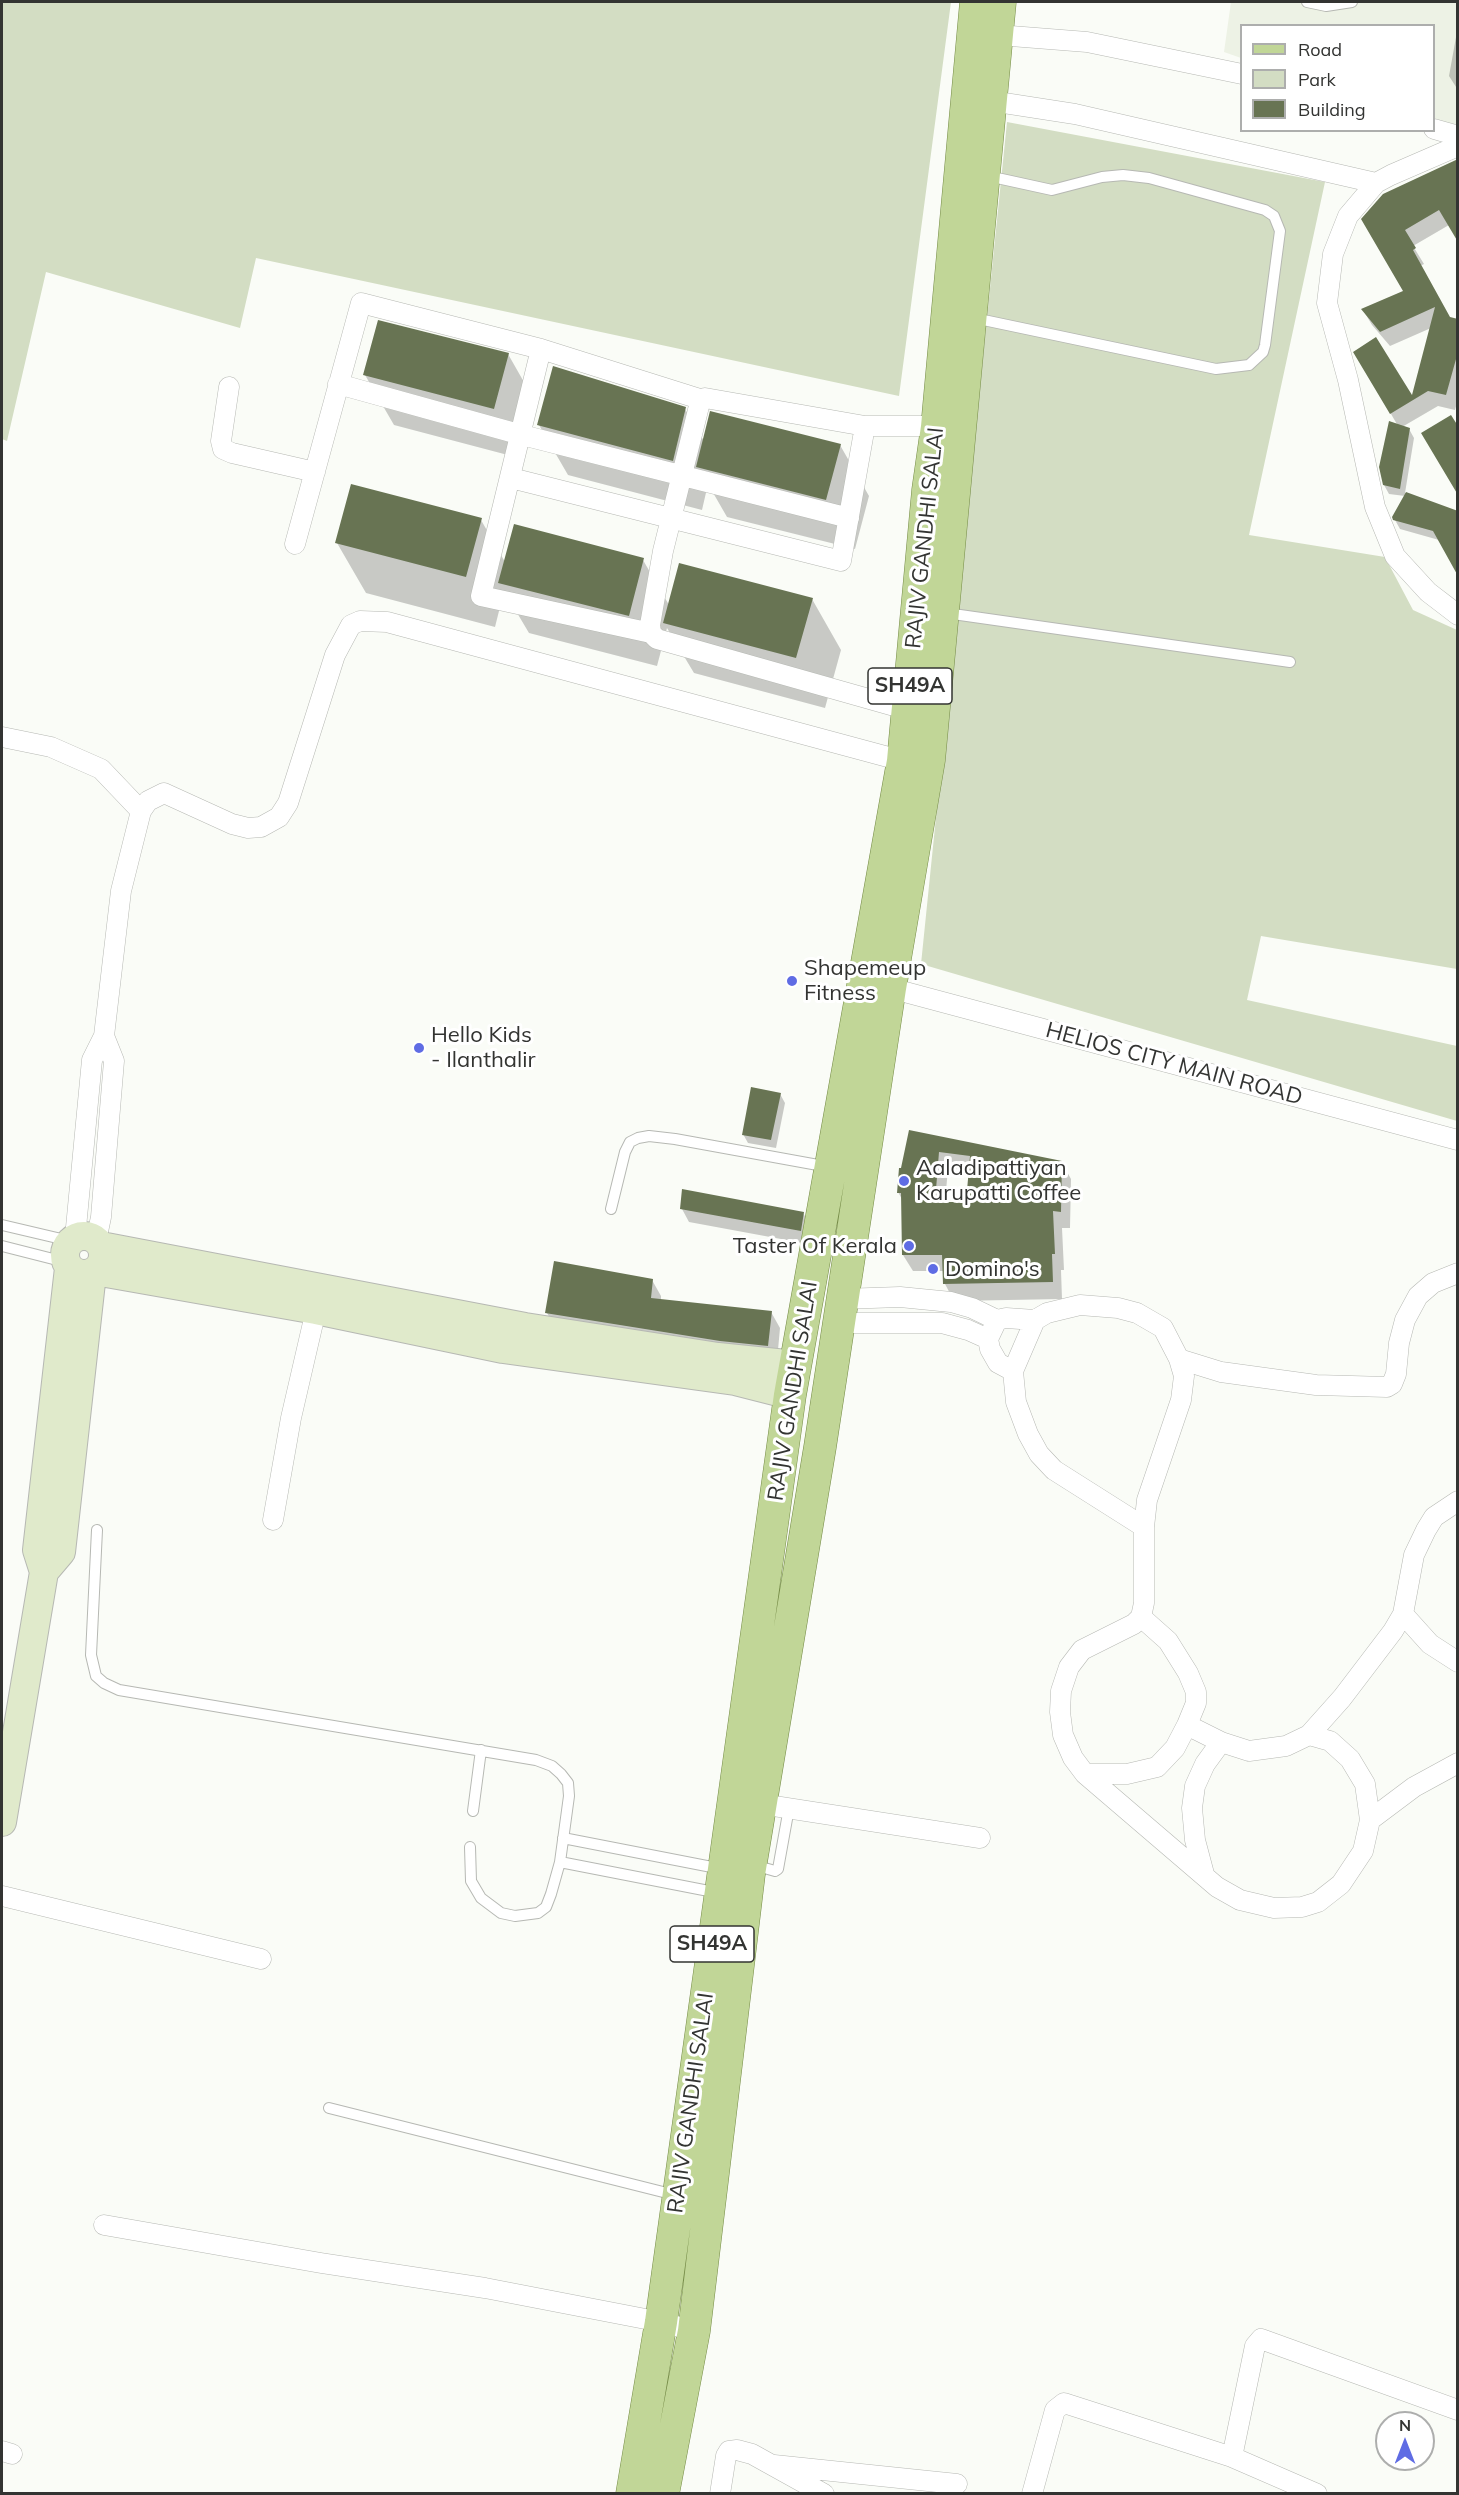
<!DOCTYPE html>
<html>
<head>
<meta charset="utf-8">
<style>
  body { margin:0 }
  #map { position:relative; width:1459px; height:2495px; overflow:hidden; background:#fafcf7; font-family:Mulish,sans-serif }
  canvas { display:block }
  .frame { position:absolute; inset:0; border:3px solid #333432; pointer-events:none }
  .legend { position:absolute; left:1240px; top:24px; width:195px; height:108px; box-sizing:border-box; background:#fff; border:2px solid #adaead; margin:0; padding:8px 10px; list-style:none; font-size:18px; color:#333432 }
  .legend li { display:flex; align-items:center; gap:12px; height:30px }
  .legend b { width:30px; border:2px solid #adaead }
  .north { position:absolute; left:1375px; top:2411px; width:60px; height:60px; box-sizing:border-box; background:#fff; border:2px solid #adaead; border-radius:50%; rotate:0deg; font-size:16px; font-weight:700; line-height:24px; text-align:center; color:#333432 }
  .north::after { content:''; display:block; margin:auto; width:21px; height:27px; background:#5f6ce4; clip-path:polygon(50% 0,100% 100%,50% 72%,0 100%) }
</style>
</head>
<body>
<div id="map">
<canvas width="1459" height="2495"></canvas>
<div class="frame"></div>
<ul class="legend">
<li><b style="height:8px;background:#c1d697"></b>Road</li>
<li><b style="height:16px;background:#d3ddc3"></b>Park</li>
<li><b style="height:16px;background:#687453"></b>Building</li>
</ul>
<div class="north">N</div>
</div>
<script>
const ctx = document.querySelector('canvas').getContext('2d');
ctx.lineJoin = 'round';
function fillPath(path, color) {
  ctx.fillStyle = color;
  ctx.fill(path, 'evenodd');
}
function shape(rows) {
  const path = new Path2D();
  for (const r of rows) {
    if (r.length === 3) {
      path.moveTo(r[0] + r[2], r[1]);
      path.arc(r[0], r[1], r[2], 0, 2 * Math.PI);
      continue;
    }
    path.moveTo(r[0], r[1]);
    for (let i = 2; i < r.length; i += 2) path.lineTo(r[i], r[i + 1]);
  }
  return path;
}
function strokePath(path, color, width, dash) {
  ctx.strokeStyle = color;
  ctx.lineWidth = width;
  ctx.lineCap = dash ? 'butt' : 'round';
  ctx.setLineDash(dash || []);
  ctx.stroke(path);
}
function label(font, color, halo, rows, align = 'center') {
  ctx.font = font + ' Mulish,sans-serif';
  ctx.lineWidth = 6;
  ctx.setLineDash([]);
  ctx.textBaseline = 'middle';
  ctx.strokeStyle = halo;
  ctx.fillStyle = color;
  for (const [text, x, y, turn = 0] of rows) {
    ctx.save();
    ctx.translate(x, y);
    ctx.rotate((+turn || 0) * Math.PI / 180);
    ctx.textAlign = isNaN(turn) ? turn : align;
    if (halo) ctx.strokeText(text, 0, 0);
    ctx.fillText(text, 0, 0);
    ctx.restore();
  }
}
const built = shape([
  [1231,2,1457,2,1457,133,1434,124,1434,26,1242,26,1241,58,1224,52]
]);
const green = shape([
  [2,2,951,2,899,396,256,258,240,328,46,272,7,441,2,439],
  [1007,122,1325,182,1249,535,1385,557,1413,610,1457,630,1457,969,1261,936,1247,1000,1457,1046,1457,1121,921,964]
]);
const shadow = shape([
  [1458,26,1458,90,1449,76],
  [1458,161,1449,225,1413,246,1424,264,1420,266,1449,318,1458,320,1458,399,1455,410,1438,406,1402,427,1409,429,1414,438,1405,493,1453,511,1439,540,1400,529,1395,520,1405,496,1389,494,1384,485,1398,426,1355,352,1413,398,1431,328,1390,346,1372,325,1363,310,1405,291,1363,219],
  [508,354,537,405,523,459,394,425,365,375],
  [685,409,704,441,840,445,869,496,855,549,727,517,708,484,702,510,568,475,539,425],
  [481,520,505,562,643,560,669,605,812,599,841,650,825,708,694,673,667,628,657,666,529,633,504,591,495,627,366,593,337,543],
  [780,1094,785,1103,776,1148,748,1143,743,1134],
  [910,1132,1062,1163,1071,1179,1070,1228,1062,1228,1064,1270,1061,1270,1062,1299,954,1301,945,1284,944,1271,913,1271,903,1255,903,1201,898,1192],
  [948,1168,970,1171,967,1203,945,1203],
  [682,1209,803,1213,811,1227,808,1244,689,1222],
  [652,1280,661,1296,661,1300,771,1312,780,1328,777,1361,556,1329,547,1313]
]);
const building = shape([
  [1458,159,1458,242,1439,210,1405,230,1416,248,1413,250,1450,317,1458,319,1458,352,1446,395,1428,391,1390,414,1353,352,1376,337,1412,395,1435,307,1380,332,1361,309,1403,291,1361,219,1383,194],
  [378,320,509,353,494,409,363,375],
  [553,366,686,407,673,461,537,425],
  [710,411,841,444,826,500,696,467],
  [1451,415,1458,426,1458,495,1421,433],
  [1389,421,1410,428,1400,489,1383,485,1379,467],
  [351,484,482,518,466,577,335,543],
  [1406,492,1458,511,1458,576,1433,531,1393,520,1392,517],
  [514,524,644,558,629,616,498,583],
  [679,563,813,598,796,658,663,623],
  [751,1087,781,1093,771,1140,742,1135],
  [909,1130,1062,1161,1061,1212,1053,1211,1055,1254,1052,1254,1053,1282,943,1284,942,1255,902,1255,901,1193,897,1193,899,1168,901,1168],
  [939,1152,970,1156,966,1202,935,1202],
  [682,1189,804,1212,801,1231,680,1209],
  [554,1261,653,1279,651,1298,772,1311,768,1346,720,1341,545,1313]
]);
const lane = shape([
  [1307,2,1326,6,1352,2],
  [974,318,1216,369,1249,365,1263,352,1265,345,1280,231,1274,216,1265,210,1149,178,1123,175,1102,177,1052,190,988,176],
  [946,613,1290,662],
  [611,1209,625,1152,630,1142,638,1138,649,1136,675,1139,829,1167],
  [2,1225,70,1241],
  [2,1246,65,1262],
  [97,1530,91,1655,96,1676,104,1683,119,1690,536,1760,552,1766,561,1774,568,1783,569,1796,560,1862,551,1894,546,1907,538,1913,515,1916,501,1913,481,1898,471,1881,470,1847],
  [473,1811,481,1750],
  [563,1838,722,1869],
  [560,1862,719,1893],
  [754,1865,775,1871,778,1869,789,1808],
  [329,2108,675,2195]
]);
const street = shape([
  [998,35,1087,42,1242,74],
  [991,101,1075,114,1376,183],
  [1434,129,1458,136],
  [1458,146,1391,175,1376,183,1348,216,1333,254,1327,303,1348,380,1375,507,1395,556,1428,592,1458,615],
  [541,349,481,596,651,633,657,639,908,710],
  [338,384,522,435,849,518],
  [229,387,221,441,223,449,232,453,315,472],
  [511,478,841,561,865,426],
  [295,544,361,303,541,349,703,400],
  [651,633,650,625,663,551,700,402,705,398,865,426,948,426],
  [2,737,51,747,101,769,141,811],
  [890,988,1458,1140],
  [75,1238,92,1060,104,1036,121,891,141,811,148,801,164,793,232,824,248,828,261,827,279,817,288,803,335,655,351,625,360,621,387,622,903,761],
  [96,1241,101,1217,114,1061,104,1036],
  [842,1299,900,1297,951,1302,972,1308,997,1320],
  [838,1323,942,1323,968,1330,988,1339],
  [1179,1359,1221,1372,1316,1385,1387,1387,1392,1384,1396,1374,1399,1343,1405,1320,1418,1296,1433,1283,1458,1273],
  [1013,1371,998,1363,990,1349,988,1339,997,1320,1006,1318,1035,1320],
  [273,1520,291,1418,316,1310],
  [1144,1527,1147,1500,1181,1400,1184,1376,1179,1359,1163,1328,1137,1313,1118,1308,1080,1305,1047,1313,1035,1320,1013,1371,1016,1402,1028,1434,1039,1454,1054,1470,1144,1527,1144,1603,1141,1617,1134,1624,1082,1650,1069,1667,1061,1691,1060,1712,1063,1735,1073,1758,1085,1774,1217,1887,1240,1900,1274,1908,1302,1907,1318,1902,1341,1884,1363,1851,1370,1820,1414,1787,1458,1763],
  [1403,1614,1430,1644,1458,1662],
  [1141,1617,1168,1641,1188,1673,1196,1692,1196,1703,1187,1725,1221,1742,1249,1751,1286,1746,1309,1735,1342,1698,1393,1631,1403,1614,1414,1555,1426,1530,1434,1517,1458,1501],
  [1309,1735,1330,1741,1350,1759,1365,1784,1370,1820],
  [1085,1774,1127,1774,1157,1767,1175,1748,1187,1725],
  [761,1804,980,1838],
  [1204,1874,1195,1840,1192,1808,1195,1786,1205,1764,1221,1742],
  [2,1896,261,1959],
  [104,2225,321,2263,485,2288,661,2322,694,2331],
  [2,2451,12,2454],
  [1232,2457,1255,2346,1261,2339,1458,2410],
  [774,2465,957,2484],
  [720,2494,726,2456,729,2451,737,2450,752,2454,824,2494],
  [1032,2494,1055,2410,1064,2403,1232,2457,1317,2494]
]);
const secondary = shape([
  [84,1255,19],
  [101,1246,525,1327,718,1357,796,1365],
  [95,1271,316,1310,503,1349,735,1381,790,1395],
  [44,1572,61,1552,92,1273],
  [2,1822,44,1572,37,1550,69,1268]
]);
const primary = shape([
  [632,2494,661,2322,790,1395,903,761,928,490,937,427,976,2],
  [663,2494,694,2331,749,1874,820,1447,890,988,929,760,1000,2]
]);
const markers = [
  [792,981,6,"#5f6ce4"],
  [419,1048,6,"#5f6ce4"],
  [904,1181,6,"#5f6ce4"],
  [909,1246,6,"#5f6ce4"],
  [933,1269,6,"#5f6ce4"]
];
const shields = [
  [910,686,84],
  [712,1944,84]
];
const shieldNames = [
  ["SH49A",910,686],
  ["SH49A",712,1944]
];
const streetNames = [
  ["RAJIV GANDHI SALAI",925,538,-84],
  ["HELIOS CITY MAIN ROAD",1174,1064,15],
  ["RAJIV GANDHI SALAI",793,1391,-81],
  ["RAJIV GANDHI SALAI",691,2103,-82]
];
const poiNames = [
  ["Shapemeup",804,968],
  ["Fitness",804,993],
  ["Hello Kids",431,1035],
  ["- Ilanthalir",431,1060],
  ["Aaladipattiyan",916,1168],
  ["Karupatti Coffee",916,1193],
  ["Taster Of Kerala",897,1246,"right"],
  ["Domino's",945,1269]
];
fillPath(built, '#edf2e5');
fillPath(green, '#d3ddc3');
fillPath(shadow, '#0003');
fillPath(building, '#687453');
strokePath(lane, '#b6b8b3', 12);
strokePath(street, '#b6b8b3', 21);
strokePath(secondary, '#b6b8b3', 30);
strokePath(primary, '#758b47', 33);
strokePath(lane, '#fff', 10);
strokePath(street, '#fff', 20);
strokePath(secondary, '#e0eacb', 28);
strokePath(primary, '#c1d697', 32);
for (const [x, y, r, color] of markers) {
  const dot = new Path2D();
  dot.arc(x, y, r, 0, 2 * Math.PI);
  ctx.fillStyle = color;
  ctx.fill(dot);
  strokePath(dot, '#fff', 2);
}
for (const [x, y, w] of shields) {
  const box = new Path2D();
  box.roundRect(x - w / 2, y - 18, w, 36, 4.5);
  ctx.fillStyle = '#fff';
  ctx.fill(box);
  strokePath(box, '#333432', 1.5);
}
label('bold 21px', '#333432', null, shieldNames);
label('22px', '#333432', '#fff', streetNames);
label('22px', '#333432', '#fff', poiNames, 'left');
</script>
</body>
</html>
